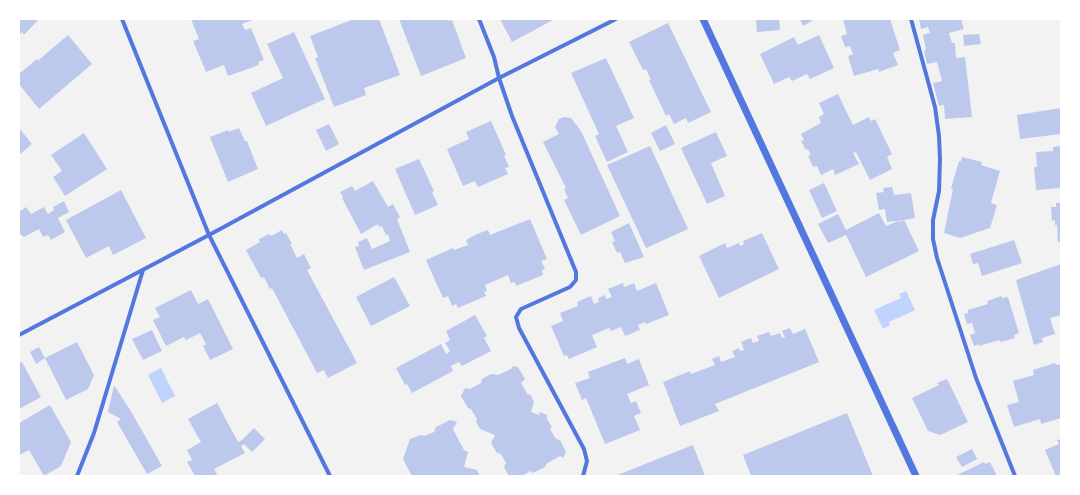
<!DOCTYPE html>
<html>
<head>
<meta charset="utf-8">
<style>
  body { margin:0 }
  #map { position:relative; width:1080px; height:495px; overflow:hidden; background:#f2f2f2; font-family:"Alegreya Sans",sans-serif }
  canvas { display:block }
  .frame { position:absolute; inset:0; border:20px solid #fff; pointer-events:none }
</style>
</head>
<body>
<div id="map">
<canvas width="1080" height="495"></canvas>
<div class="frame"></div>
</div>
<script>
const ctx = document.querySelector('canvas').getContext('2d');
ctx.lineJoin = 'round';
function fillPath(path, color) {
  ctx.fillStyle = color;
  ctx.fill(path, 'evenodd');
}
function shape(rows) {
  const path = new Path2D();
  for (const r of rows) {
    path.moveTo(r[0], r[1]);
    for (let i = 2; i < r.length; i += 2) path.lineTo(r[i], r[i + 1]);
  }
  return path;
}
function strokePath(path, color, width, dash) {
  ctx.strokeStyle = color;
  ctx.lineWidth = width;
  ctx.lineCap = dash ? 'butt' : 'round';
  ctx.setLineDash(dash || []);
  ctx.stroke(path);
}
const water = shape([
  [906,291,915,310,889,322,890,325,883,329,874,310,901,298,899,294],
  [161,368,175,396,162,403,148,375]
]);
const building = shape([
  [19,19,39,19,24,35,22,32,19,35],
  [191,19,255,19,242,24,245,30,251,28,264,60,258,62,259,65,228,76,224,65,206,72,193,41,199,39],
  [354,19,379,19,400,75,364,88,366,95,334,107,315,58,318,57,310,36],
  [399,19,447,19,448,21,452,20,466,58,421,76],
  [500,19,555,19,512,42],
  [756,19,779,19,780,30,757,32],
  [800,19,815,19,803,26],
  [844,19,890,19,900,50,893,53,898,65,879,72,878,69,854,76,848,56,853,54,850,46,845,47,841,36,847,34,843,20],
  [919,19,961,19,964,29,949,33,952,43,955,43,956,58,965,57,972,117,945,119,944,105,939,106,933,83,942,81,937,62,927,64,924,51,926,50,923,35,930,33,928,27,921,29],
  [668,23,711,112,688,123,686,118,674,124,669,114,666,116,649,80,651,80,646,69,643,70,629,42],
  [294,32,325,99,266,126,251,93,283,78,267,44],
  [979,34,981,44,964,46,963,35],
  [68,35,92,64,39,109,19,84,19,74,37,59,38,61,41,58],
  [819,35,834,68,810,79,807,74,792,81,789,77,774,84,760,54,794,37,798,45],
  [606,58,634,118,616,126,628,152,607,162,595,136,599,134,571,73],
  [838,94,853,125,869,117,871,121,875,119,892,154,887,157,892,169,870,180,856,152,853,153,859,164,835,175,833,169,821,175,817,166,813,167,808,156,811,155,808,149,806,150,801,141,804,140,801,134,821,123,819,117,824,114,819,103],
  [1061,108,1061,134,1020,139,1017,115],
  [564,117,571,118,581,131,620,216,581,235,564,200,568,198,564,189,566,188,543,142,559,134,555,127,559,119],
  [491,121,506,155,504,156,509,167,505,168,508,174,478,187,475,181,463,186,447,149,469,139,466,132],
  [329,124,339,144,326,151,316,130],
  [666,125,675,144,660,151,651,133],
  [19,128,32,144,19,155],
  [239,128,245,141,247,141,258,169,228,182,210,137,228,130,229,132],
  [716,132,727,156,711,163,725,196,707,204,681,148],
  [84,133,107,169,65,196,53,177,62,171,51,155],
  [650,146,688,229,646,248,607,165],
  [1061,146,1061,188,1036,190,1034,167,1037,167,1036,152,1053,151,1053,147],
  [962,157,982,162,981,165,1000,171,991,203,997,205,990,228,960,238,944,233,953,189,951,188,959,161,961,161],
  [419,159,434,191,432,192,438,205,415,215,395,169],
  [373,181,388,207,393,204,400,217,397,219,410,252,364,270,355,247,359,246,358,242,367,238,372,249,390,241,388,234,386,235,382,226,379,227,378,224,361,234,342,198,343,197,340,192,352,186,355,191],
  [824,183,837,211,822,218,809,190],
  [892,187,894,195,911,193,915,218,898,221,899,222,904,220,919,251,866,277,846,235,828,243,818,224,838,214,846,230,879,213,886,226,898,221,887,222,885,209,879,210,876,193,884,192,883,188],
  [121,190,146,238,113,255,109,246,86,258,66,220],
  [64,201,69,212,58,218,65,232,51,240,48,235,43,237,39,229,24,237,19,233,19,212,26,207,31,214,44,207,48,214,54,210,53,207],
  [1056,203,1061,203,1061,242,1058,242,1057,225,1055,225,1055,220,1052,221,1051,207,1056,207],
  [530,219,547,259,541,261,545,269,542,270,543,275,516,286,515,282,511,283,508,275,485,285,487,291,484,292,486,296,458,308,456,304,452,306,448,296,443,298,426,260,453,248,454,250,468,245,466,240,477,234,488,230,490,235],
  [629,223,644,257,625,263,620,252,617,253,612,242,615,241,611,232],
  [282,230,284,234,286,233,292,244,290,244,297,258,304,254,311,268,307,270,357,363,328,378,324,370,317,373,272,288,270,289,264,277,261,278,246,250,260,242,259,239,269,234,271,236],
  [762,233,779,269,719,298,699,256,725,243,727,248,739,243,740,246,744,244,743,241],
  [1014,240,1022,263,982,276,978,263,973,264,970,254],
  [1061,264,1061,315,1050,318,1055,334,1042,338,1043,342,1034,345,1016,280],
  [394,277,410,306,371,326,356,297],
  [623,283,624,287,634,283,637,291,656,283,669,315,646,324,645,322,638,325,640,330,625,336,621,327,611,331,609,328,592,335,597,347,569,359,567,355,564,356,551,326,563,321,560,313,578,306,577,302,591,296,594,304,599,302,598,298,605,295,606,299,612,297,608,289],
  [191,290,198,304,208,299,233,349,210,360,203,346,206,344,200,333,186,340,184,337,166,346,153,320,160,317,155,308],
  [1001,296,1002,298,1008,297,1019,333,1014,335,1015,338,1001,342,999,340,979,346,979,344,974,346,970,335,975,333,972,323,967,324,964,314,968,313,968,310,988,304,987,301],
  [475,315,487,336,484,338,491,351,462,366,459,362,451,366,453,371,412,393,407,384,405,385,396,368,441,344,446,354,450,351,445,343,450,340,446,331],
  [790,328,793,334,805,329,819,362,715,404,719,411,680,426,663,382,690,371,691,374,715,365,712,359,719,356,721,362,735,357,732,351,739,348,740,351,744,350,741,342,751,338,753,343,759,341,757,336,769,332,771,336,780,333,782,338,785,337,782,331],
  [152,330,162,351,143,360,132,339],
  [77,342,94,375,88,389,66,400,45,358],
  [39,347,45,358,36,364,30,352],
  [625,358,627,364,639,359,649,385,627,394,631,403,636,401,641,413,634,416,640,430,605,444,586,398,582,400,575,383,590,378,588,372],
  [22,362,41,397,19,409,19,363],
  [1055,363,1056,365,1061,364,1061,418,1041,424,1040,419,1014,427,1007,405,1019,402,1013,381,1034,375,1033,370],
  [512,366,518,367,525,379,521,383,528,395,530,394,534,402,531,412,539,415,540,412,547,415,547,419,552,427,550,429,556,439,560,440,566,452,563,458,560,456,546,464,545,467,533,473,530,471,522,476,509,476,504,467,506,463,501,454,497,453,491,443,495,435,480,429,476,422,477,419,471,409,468,408,461,396,465,388,470,389,481,383,482,379,491,374,498,375,511,369],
  [947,379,968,422,940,435,928,431,912,398,939,385,937,383],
  [114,385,132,413,162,466,147,474,117,422,121,419,108,412],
  [217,403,238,442,242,440,254,428,265,439,252,452,244,444,241,446,245,453,214,469,217,474,213,476,195,476,187,462,192,460,187,450,201,442,188,419],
  [50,405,71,442,61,466,44,476,29,450,19,455,19,423],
  [847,413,873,476,751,476,743,455],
  [450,420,457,422,453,429,464,450,468,452,464,467,477,470,480,476,412,476,403,459,410,439,421,435,425,436,434,432,436,427],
  [1061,439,1061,476,1056,476,1045,450,1059,444,1057,440],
  [693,445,705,476,615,476],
  [972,449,977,459,962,467,956,457],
  [984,462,985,464,990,462,997,476,955,476]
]);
const minor = shape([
  [122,19,209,235,330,476],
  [479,19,494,57,499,78,512,116,576,272,576,280,570,287,521,309,516,317,519,328,584,449,587,461,583,476],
  [911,19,935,107,939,136,940,159,939,191,933,220,933,239,937,258,976,378,1015,476],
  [19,335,209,235,499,78,616,19],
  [77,476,94,433,143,270]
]);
const tertiary = shape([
  [703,19,916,476]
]);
fillPath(water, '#bfd3fe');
fillPath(building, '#bdc9ec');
strokePath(minor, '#5277de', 4);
strokePath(tertiary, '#5277de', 7);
</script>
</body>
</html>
